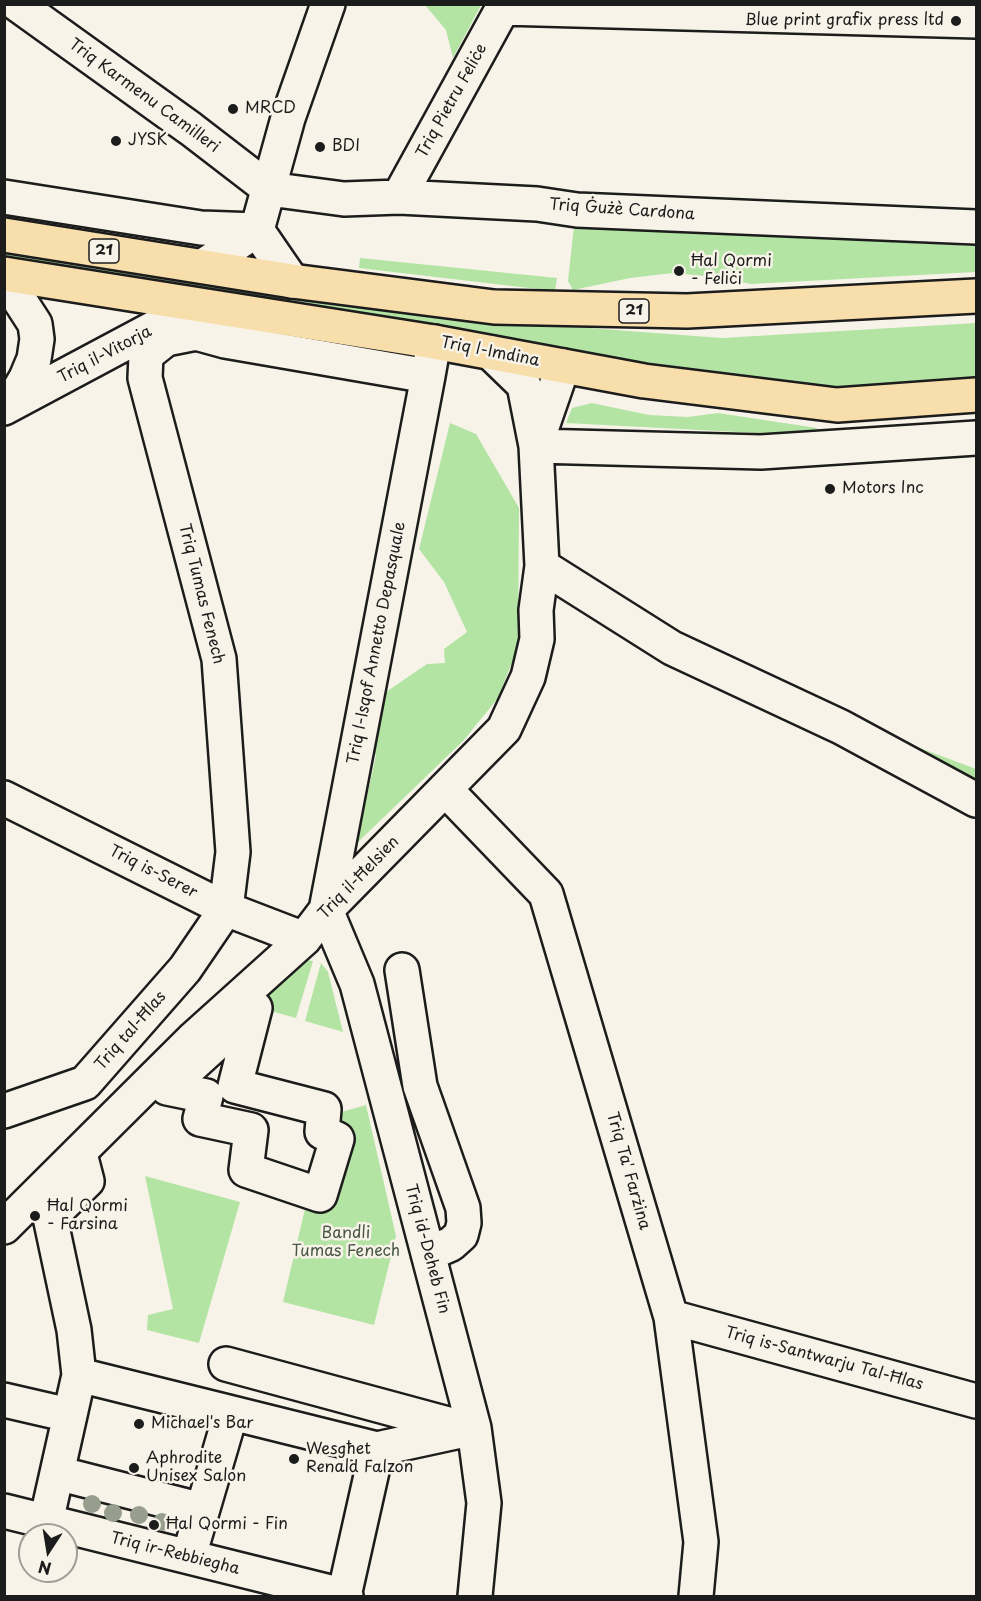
<!DOCTYPE html>
<html>
<head>
<meta charset="utf-8">
<style>
  body { margin:0 }
  #map { position:relative; width:981px; height:1601px; overflow:hidden; background:#f7f3e8; font-family:"Playpen Sans",sans-serif }
  canvas { display:block }
  .frame { position:absolute; inset:0; border:6px solid #1c1c1c; pointer-events:none }
  .north { position:absolute; left:18px; top:1523px; width:60px; height:60px; box-sizing:border-box; background:#f7f3e8; border:2px solid #9f9d96; border-radius:50%; rotate:192deg; font-size:16px; font-weight:700; line-height:24px; text-align:center; color:#1c1c1c }
  .north::after { content:''; display:block; margin:auto; width:21px; height:27px; background:#1c1c1c; clip-path:polygon(50% 0,100% 100%,50% 72%,0 100%) }
</style>
</head>
<body>
<div id="map">
<canvas width="981" height="1601"></canvas>
<div class="frame"></div>
<div class="north">N</div>
</div>
<script>
const ctx = document.querySelector('canvas').getContext('2d');
ctx.lineJoin = 'round';
function fillPath(path, color) {
  ctx.fillStyle = color;
  ctx.fill(path, 'evenodd');
}
function shape(rows) {
  const path = new Path2D();
  for (const r of rows) {
    path.moveTo(r[0], r[1]);
    for (let i = 2; i < r.length; i += 2) path.lineTo(r[i], r[i + 1]);
  }
  return path;
}
function strokePath(path, color, width, dash) {
  ctx.strokeStyle = color;
  ctx.lineWidth = width;
  ctx.lineCap = dash ? 'butt' : 'round';
  ctx.setLineDash(dash || []);
  ctx.stroke(path);
}
function label(font, color, halo, rows, align = 'center') {
  ctx.font = font + ' "Playpen Sans",sans-serif';
  ctx.lineWidth = 5;
  ctx.setLineDash([]);
  ctx.textBaseline = 'middle';
  ctx.strokeStyle = halo;
  ctx.fillStyle = color;
  for (const [text, x, y, turn = 0] of rows) {
    ctx.save();
    ctx.translate(x, y);
    ctx.rotate((+turn || 0) * Math.PI / 180);
    ctx.textAlign = isNaN(turn) ? turn : align;
    if (halo) ctx.strokeText(text, 0, 0);
    ctx.fillText(text, 0, 0);
    ctx.restore();
  }
}
const green = shape([
  [425,5,481,5,453,58,446,30],
  [574,226,976,246,976,272,751,284,716,277,673,273,630,278,573,290,568,281],
  [4,252,494,321,722,338,976,323,976,380,860,388,797,385,488,340,5,263],
  [360,258,557,278,555,291,359,268],
  [592,403,649,415,688,417,718,413,817,428,814,436,566,423,572,408],
  [450,423,476,434,519,508,518,647,498,698,464,740,357,843,376,755,371,753,383,694,427,664,445,663,444,649,467,632,444,582,419,549],
  [904,742,976,769,976,788],
  [306,960,313,961,296,1018,249,1005],
  [321,963,328,972,343,1032,305,1021],
  [366,1105,396,1236,374,1325,283,1302,327,1116],
  [145,1176,240,1202,199,1343,147,1330,148,1315,173,1309]
]);
const minor = shape([
  [17,4,191,129,269,189],
  [503,8,976,21],
  [269,189,344,199,399,197,537,204,577,210,976,227],
  [4,197,201,228,257,230],
  [399,197,505,4],
  [257,230,292,281],
  [203,266,257,230,288,118,328,4],
  [4,276,35,324,37,339,34,359,26,378,11,404],
  [4,408,167,321],
  [536,444,563,366],
  [536,446,761,452,976,438],
  [542,566,672,648,841,727,976,800],
  [445,789,546,894,671,1317,701,1542,696,1596],
  [4,798,226,909,304,939],
  [326,910,357,984,474,1428,484,1503,475,1596],
  [326,910,428,376],
  [402,970,420,1086,463,1208,464,1223,461,1235,451,1244,428,1254],
  [255,1008,235,1086,324,1109,322,1132,337,1139,320,1195,246,1170,251,1130,200,1119,206,1096,167,1088,255,1008],
  [4,1111,85,1083,185,969,226,909,233,852,219,659,145,378,146,355,166,339,196,333,225,341,428,376,434,342],
  [80,1154,87,1181,50,1217,74,1330,79,1375,377,1449,474,1428],
  [4,1227,194,1038,304,939,326,910,504,729,528,677,537,639,536,610,542,566,536,446,524,385,491,353],
  [671,1317,976,1401],
  [226,1364,459,1427],
  [4,1400,69,1415],
  [57,1473,202,1510],
  [4,1511,346,1596],
  [46,1522,79,1375],
  [189,1556,231,1413],
  [344,1596,377,1449]
]);
const highway = shape([
  [4,235,292,281,494,307,687,311,976,296],
  [4,274,434,342,644,381,837,405,976,395]
]);
const trees = [
  [92,1504],
  [113,1513],
  [139,1515],
  [162,1522]
];
const markers = [
  [956,21,6,"#1c1c1c"],
  [233,109,6,"#1c1c1c"],
  [116,141,6,"#1c1c1c"],
  [320,147,6,"#1c1c1c"],
  [679,271,6,"#1c1c1c"],
  [830,489,6,"#1c1c1c"],
  [35,1216,6,"#1c1c1c"],
  [139,1424,6,"#1c1c1c"],
  [294,1459,6,"#1c1c1c"],
  [134,1468,6,"#1c1c1c"],
  [154,1525,6,"#1c1c1c"]
];
const shields = [
  [104,251,30],
  [634,311,30]
];
const shieldNames = [
  ["21",104,251],
  ["21",634,311]
];
const poiNames = [
  ["Blue print grafix press ltd",944,21,"right"],
  ["MRCD",245,109],
  ["JYSK",128,141],
  ["BDI",332,147],
  ["Ħal Qormi",691,262],
  ["- Feliċi",691,280],
  ["Motors Inc",842,489],
  ["Ħal Qormi",47,1207],
  ["- Farsina",47,1225],
  ["Michael's Bar",151,1424],
  ["Wesgħet",306,1450],
  ["Renald Falzon",306,1468],
  ["Aphrodite",146,1459],
  ["Unisex Salon",146,1477],
  ["Ħal Qormi - Fin",166,1525]
];
const streetNames = [
  ["Triq Karmenu Camilleri",144,96,36],
  ["Triq Pietru Feliċe",452,101,-61],
  ["Triq Ġużè Cardona",622,210,4],
  ["Triq l-Imdina",490,352,11],
  ["Triq il-Vitorja",105,355,-28],
  ["Triq Tumas Fenech",201,594,76],
  ["Triq l-Isqof Annetto Depasquale",377,643,-79],
  ["Triq is-Serer",153,872,27],
  ["Triq il-Ħelsien",359,878,-46],
  ["Triq tal-Ħlas",131,1031,-49],
  ["Triq Ta' Farżina",628,1171,74],
  ["Triq id-Deheb Fin",427,1249,75],
  ["Triq is-Santwarju Tal-Ħlas",824,1359,15],
  ["Triq ir-Rebbiegha",175,1554,14]
];
const parkNames = [
  ["Bandli",346,1234],
  ["Tumas Fenech",346,1252]
];
fillPath(green, '#b3e4a4');
strokePath(minor, '#1c1c1c', 38);
strokePath(highway, '#1c1c1c', 38);
strokePath(minor, '#f7f3e8', 33);
strokePath(highway, '#f8deab', 33);
ctx.fillStyle = '#979e8e';
for (const [x, y] of trees) {
  ctx.beginPath();
  ctx.arc(x, y, 9, 0, 2 * Math.PI);
  ctx.fill();
}
for (const [x, y, r, color] of markers) {
  const dot = new Path2D();
  dot.arc(x, y, r, 0, 2 * Math.PI);
  ctx.fillStyle = color;
  ctx.fill(dot);
  strokePath(dot, '#f7f3e8', 2);
}
for (const [x, y, w] of shields) {
  const box = new Path2D();
  box.roundRect(x - w / 2, y - 12, w, 24, 4.5);
  ctx.fillStyle = '#f7f3e8';
  ctx.fill(box);
  strokePath(box, '#1c1c1c', 1.5);
}
label('bold 15px', '#1c1c1c', null, shieldNames);
label('16px', '#1c1c1c', '#f7f3e8', poiNames, 'left');
label('16px', '#1c1c1c', '#f7f3e8', streetNames);
label('16px', '#495845', '#f7f3e8', parkNames);
</script>
</body>
</html>
